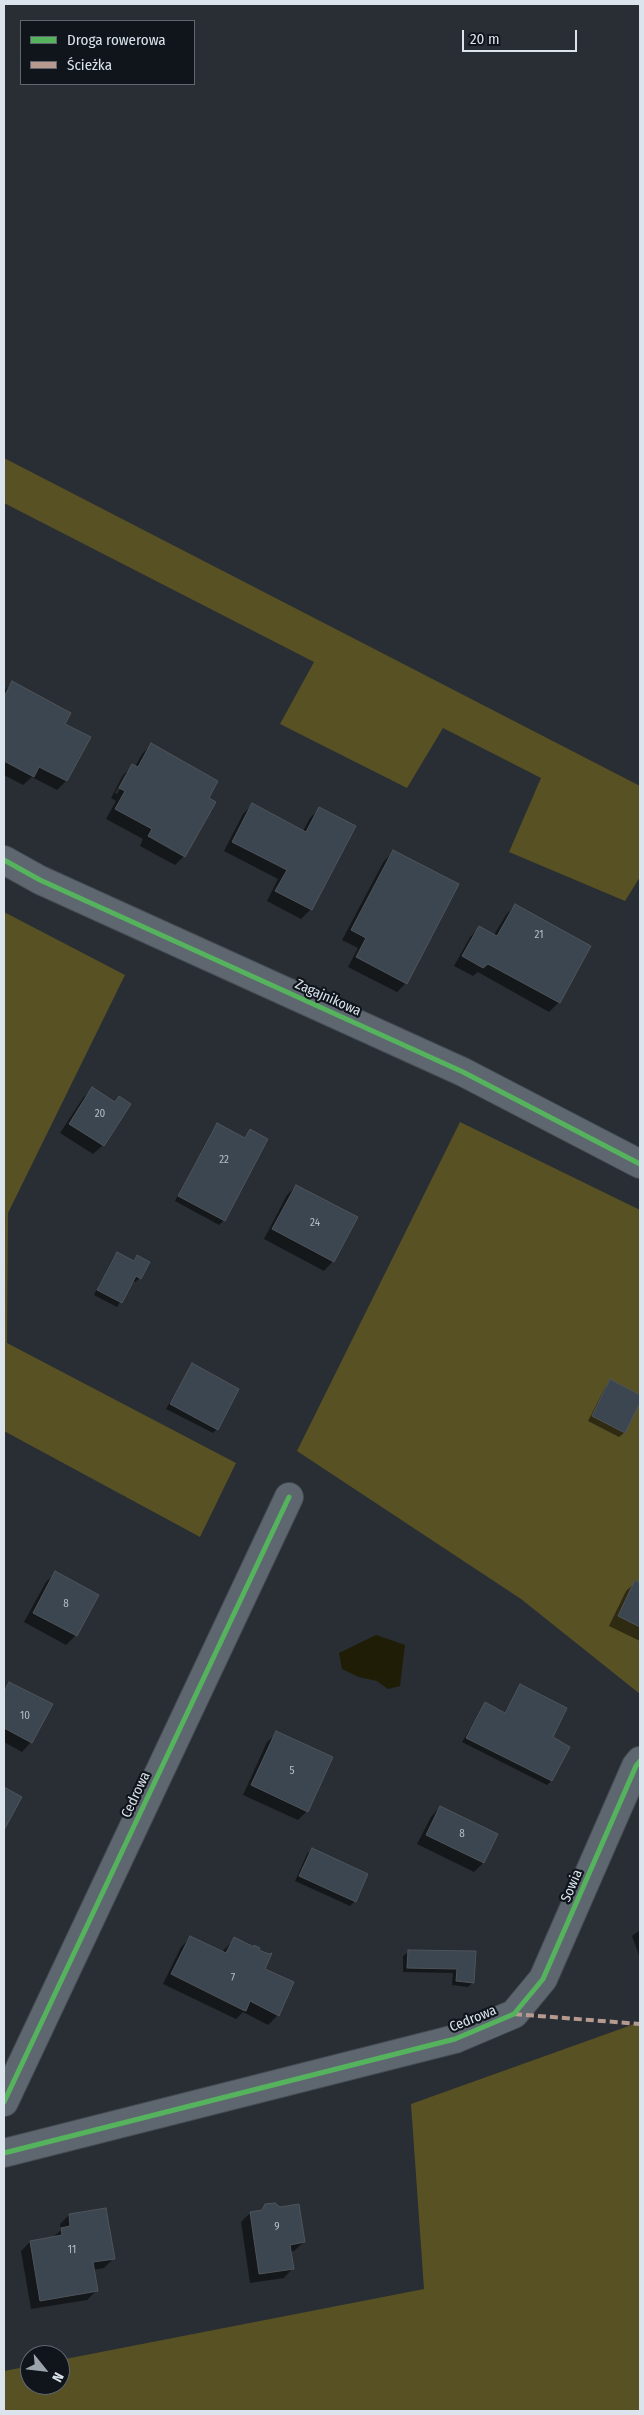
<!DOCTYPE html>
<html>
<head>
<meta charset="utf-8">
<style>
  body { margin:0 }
  #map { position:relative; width:644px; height:2415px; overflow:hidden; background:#282e34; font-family:"Fira Sans Condensed",sans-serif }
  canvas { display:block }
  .frame { position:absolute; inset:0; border:5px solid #dbe3ec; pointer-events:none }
  .legend { position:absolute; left:20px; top:20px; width:175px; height:65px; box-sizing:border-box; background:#10151b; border:1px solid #61676f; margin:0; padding:6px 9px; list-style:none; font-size:15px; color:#dbe3ec }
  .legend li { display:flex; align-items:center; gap:10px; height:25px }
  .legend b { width:25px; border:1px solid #61676f }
  .north { position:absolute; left:20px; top:2345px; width:50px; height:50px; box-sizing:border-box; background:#10151b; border:1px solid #61676f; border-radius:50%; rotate:119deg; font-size:14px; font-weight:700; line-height:20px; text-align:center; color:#dbe3ec }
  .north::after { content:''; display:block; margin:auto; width:18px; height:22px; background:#9ca4ac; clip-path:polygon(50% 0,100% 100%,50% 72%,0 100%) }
  .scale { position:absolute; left:462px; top:30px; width:115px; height:22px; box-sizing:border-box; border:2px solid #dbe3ec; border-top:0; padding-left:6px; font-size:15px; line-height:18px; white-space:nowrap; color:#dbe3ec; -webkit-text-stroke:4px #10151b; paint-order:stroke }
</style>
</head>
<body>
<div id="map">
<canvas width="644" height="2415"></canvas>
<div class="frame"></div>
<ul class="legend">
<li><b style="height:6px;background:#56b35d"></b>Droga rowerowa</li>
<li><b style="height:6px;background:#b69a8f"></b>Ścieżka</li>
</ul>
<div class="north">N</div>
<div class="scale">20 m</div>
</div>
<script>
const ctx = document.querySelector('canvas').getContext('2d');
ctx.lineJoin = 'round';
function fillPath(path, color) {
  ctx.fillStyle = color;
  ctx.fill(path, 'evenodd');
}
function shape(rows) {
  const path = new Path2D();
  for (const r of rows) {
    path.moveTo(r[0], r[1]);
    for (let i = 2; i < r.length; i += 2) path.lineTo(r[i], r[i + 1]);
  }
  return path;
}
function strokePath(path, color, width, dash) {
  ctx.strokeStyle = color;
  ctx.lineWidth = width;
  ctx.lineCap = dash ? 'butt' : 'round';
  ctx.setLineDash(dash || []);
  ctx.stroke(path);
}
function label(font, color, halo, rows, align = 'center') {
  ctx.font = font + ' "Fira Sans Condensed",sans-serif';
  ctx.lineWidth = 4.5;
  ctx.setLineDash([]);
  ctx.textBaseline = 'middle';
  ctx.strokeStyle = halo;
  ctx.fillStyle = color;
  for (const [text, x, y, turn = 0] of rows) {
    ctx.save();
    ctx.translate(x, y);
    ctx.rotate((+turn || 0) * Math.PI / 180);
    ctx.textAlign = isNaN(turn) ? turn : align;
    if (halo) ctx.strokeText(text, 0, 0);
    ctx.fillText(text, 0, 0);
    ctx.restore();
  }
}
const forest = shape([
  [4,458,640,786,640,877,625,901,509,852,541,778,443,728,407,788,280,724,314,662,4,503],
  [4,912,125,975,8,1213,7,1343,236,1463,200,1537,4,1431],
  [460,1122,640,1210,640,1694,521,1599,297,1451],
  [640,2022,640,2411,4,2411,4,2371,30,2366,30,2385,60,2385,60,2360,424,2289,411,2104]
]);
const water = shape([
  [376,1635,405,1645,400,1686,388,1689,377,1681,359,1677,342,1669,339,1653]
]);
const shadow = shape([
  [12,683,63,724,66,781,57,790,32,777,23,785,4,775,4,691],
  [151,745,207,799,184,856,175,865,140,846,143,839,106,819,116,801,111,798,123,775,133,766,135,767,142,754],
  [125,775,128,775,117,794,115,793],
  [252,805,303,831,310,818,320,808,311,909,301,919,267,901,278,879,224,851,243,814],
  [393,852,406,983,397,992,348,967,358,948,342,940,384,861],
  [515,905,589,947,559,1002,549,1012,478,972,473,976,454,966,470,937,480,927,494,935,506,915],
  [92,1089,114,1103,119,1098,103,1145,93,1154,60,1133,83,1098],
  [217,1124,244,1138,250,1130,224,1220,219,1225,175,1201,213,1129],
  [296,1186,333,1261,324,1271,264,1239,287,1195],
  [117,1253,132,1261,137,1256,140,1278,135,1282,132,1281,117,1307,94,1295,113,1258],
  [192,1365,217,1429,213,1433,166,1409],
  [611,1381,640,1396,624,1433,619,1437,588,1421,606,1386],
  [55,1573,97,1595,76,1635,66,1645,24,1622,46,1582],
  [636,1582,640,1584,640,1641,609,1626,626,1591],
  [10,1683,31,1742,22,1752,4,1742,4,1689],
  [520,1686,551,1738,568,1747,551,1781,547,1785,462,1742,485,1704,504,1713],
  [277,1733,307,1811,298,1820,243,1795,267,1742],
  [440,1807,497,1835,483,1863,474,1872,417,1844,431,1817],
  [312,1849,367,1874,354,1902,350,1906,295,1881,307,1854],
  [640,1930,640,1958,632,1936],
  [190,1938,222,1952,234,1939,258,1950,263,1969,292,1983,278,2015,268,2025,243,2012,236,2019,163,1984,181,1947],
  [408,1952,474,1953,473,1982,468,1987,452,1985,453,1973,403,1972,403,1956],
  [266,2206,304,2242,294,2251,290,2252,293,2268,284,2278,250,2283,241,2222,250,2213,260,2211],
  [69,2215,114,2258,104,2268,93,2270,97,2290,87,2300,31,2309,21,2251,30,2242,52,2238,61,2230,60,2224]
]);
const building = shape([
  [12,681,71,713,65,724,91,737,67,781,39,767,34,777,4,761,4,697,12,681],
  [151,743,218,781,209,798,216,802,185,857,148,836,152,829,115,809,125,791,119,788,132,764,138,767,151,743],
  [252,803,306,832,319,807,356,826,312,910,275,891,287,870,232,842,252,803],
  [393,850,459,884,407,984,356,957,366,938,351,930,393,850],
  [515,904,591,946,560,1003,488,964,483,968,462,956,479,926,497,936,515,904],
  [92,1087,115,1102,119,1096,131,1104,104,1146,69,1124,92,1087],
  [217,1123,245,1138,250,1129,268,1139,225,1221,178,1196,217,1123],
  [296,1185,358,1217,334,1262,272,1229,296,1185],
  [117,1252,134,1261,137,1255,150,1262,141,1279,136,1276,122,1303,97,1290,117,1252],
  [192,1363,239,1389,218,1430,170,1404,192,1363],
  [610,1379,640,1395,640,1403,625,1433,592,1416,610,1379],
  [55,1571,99,1595,77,1636,33,1613,55,1571],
  [635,1580,640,1583,640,1627,618,1616,635,1580],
  [9,1682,53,1704,32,1743,4,1728,4,1692,9,1682],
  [520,1684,567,1708,553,1737,570,1747,552,1781,466,1738,485,1702,505,1713,520,1684],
  [276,1731,333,1757,308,1812,251,1785,276,1731],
  [4,1787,22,1797,4,1830,4,1787],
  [440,1806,498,1834,484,1863,426,1835,440,1806],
  [312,1848,368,1874,356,1902,299,1876,312,1848],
  [190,1936,226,1953,234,1937,254,1947,254,1945,260,1948,259,1950,269,1954,272,1953,265,1969,294,1982,279,2016,250,2001,246,2011,243,2010,171,1974,190,1936],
  [408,1950,476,1951,474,1983,456,1981,457,1969,407,1968,408,1950],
  [275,2203,280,2207,299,2204,305,2242,290,2245,294,2269,259,2274,250,2212,262,2210,265,2204,275,2203],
  [106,2208,115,2259,93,2262,98,2291,40,2301,30,2241,62,2235,61,2228,70,2226,69,2214,106,2208]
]);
const minor = shape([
  [4,860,40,880,463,1072,640,1164],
  [4,2102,289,1497],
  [4,2153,455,2039,514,2014,543,1979,636,1766,640,1761]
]);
const quiet = shape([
  [514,2014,640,2024]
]);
const cycleway = shape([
  [4,860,40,880,463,1072,640,1164],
  [4,2102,289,1497],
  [4,2153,455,2039,514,2014,543,1979,636,1766,640,1761]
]);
const numberNames = [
  ["21",539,935],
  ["20",100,1114],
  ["22",224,1160],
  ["24",315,1223],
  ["8",66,1604],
  ["10",25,1716],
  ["5",292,1771],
  ["8",462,1834],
  ["7",233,1978],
  ["9",277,2227],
  ["11",72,2250]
];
const streetNames = [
  ["Zagajnikowa",328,998,24],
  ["Cedrowa",136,1795,-65],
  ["Sowia",572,1886,-67],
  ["Cedrowa",473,2019,-22]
];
fillPath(forest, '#585124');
fillPath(water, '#201d06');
fillPath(shadow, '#0007');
fillPath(building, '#3c4650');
strokePath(building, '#4f545a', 1);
strokePath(minor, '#454b51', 30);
strokePath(minor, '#5e6770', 28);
strokePath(quiet, '#b69a8f', 4, [8, 4]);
strokePath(cycleway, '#56b35d', 5);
label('11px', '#b3bcc5', null, numberNames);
label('14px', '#dbe3ec', '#10151b', streetNames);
</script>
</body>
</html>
